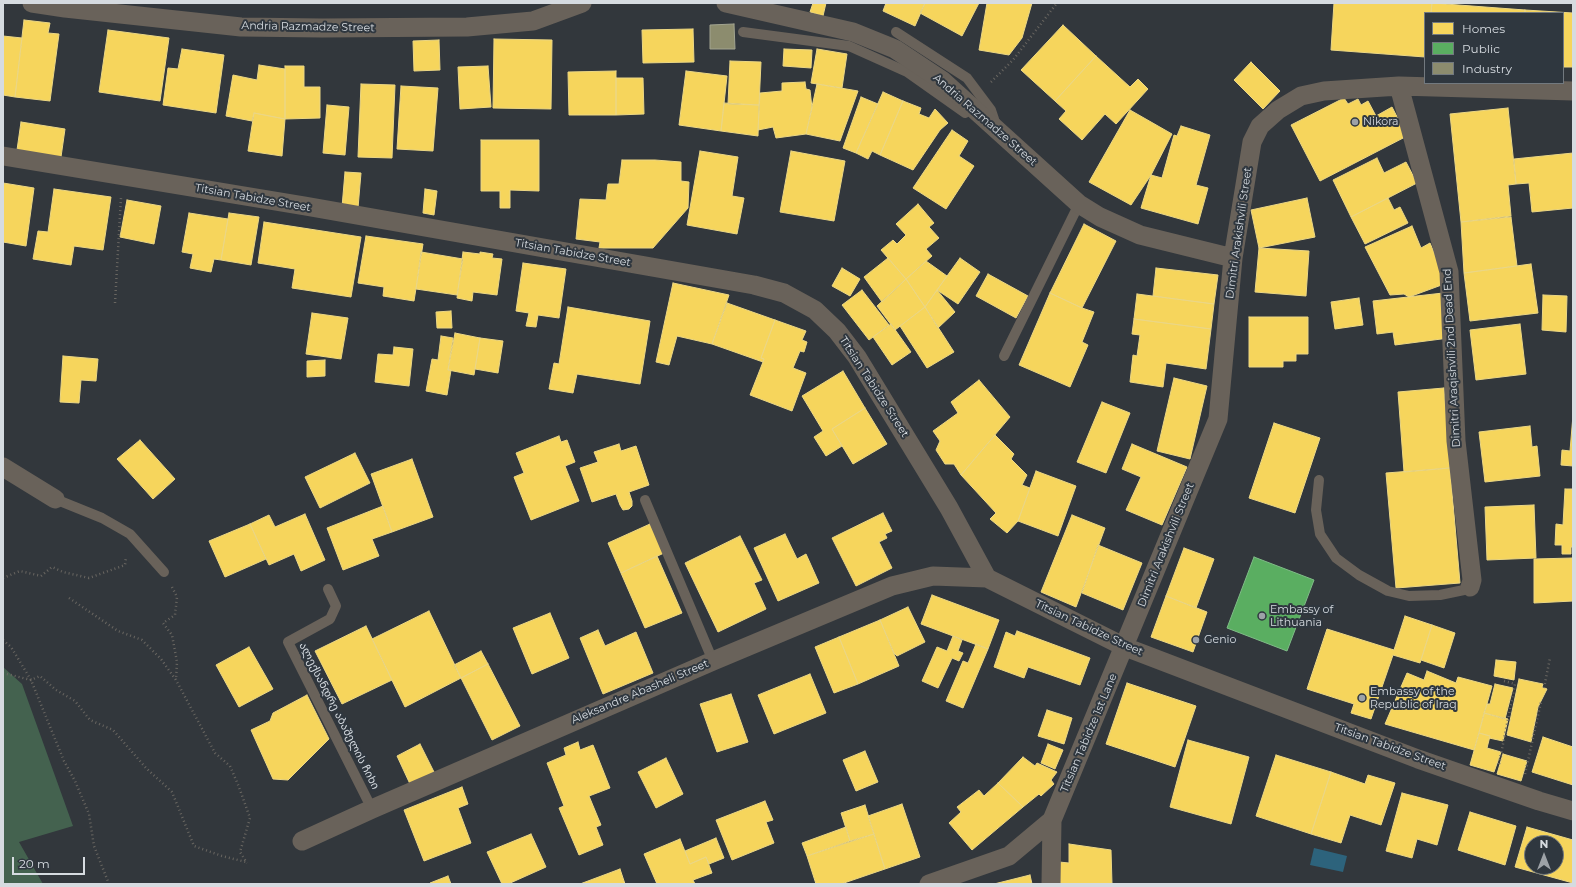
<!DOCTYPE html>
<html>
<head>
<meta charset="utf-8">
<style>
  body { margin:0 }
  #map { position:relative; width:1576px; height:887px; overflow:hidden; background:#32373c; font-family:Montserrat,sans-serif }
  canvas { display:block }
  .frame { position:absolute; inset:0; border:4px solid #d6dbe0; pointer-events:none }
  .legend { position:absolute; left:1424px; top:12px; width:140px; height:72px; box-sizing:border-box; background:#2f373f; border:1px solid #72797f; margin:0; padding:5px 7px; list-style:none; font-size:12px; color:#d6dbe0 }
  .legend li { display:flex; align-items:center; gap:8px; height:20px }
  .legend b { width:20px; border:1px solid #72797f }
  .north { position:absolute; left:1524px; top:835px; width:40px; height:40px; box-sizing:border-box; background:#2f373f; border:1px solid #72797f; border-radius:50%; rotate:0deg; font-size:11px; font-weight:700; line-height:16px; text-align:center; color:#d6dbe0 }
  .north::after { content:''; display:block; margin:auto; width:14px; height:18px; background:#9da2a7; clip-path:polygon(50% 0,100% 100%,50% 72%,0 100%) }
  .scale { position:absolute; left:12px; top:857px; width:73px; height:18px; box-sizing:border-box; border:2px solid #d6dbe0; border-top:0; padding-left:5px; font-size:12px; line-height:14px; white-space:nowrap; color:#d6dbe0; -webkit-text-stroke:3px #2f373f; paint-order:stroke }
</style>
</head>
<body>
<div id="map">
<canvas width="1576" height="887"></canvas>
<div class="frame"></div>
<ul class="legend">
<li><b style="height:11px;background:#f6d55c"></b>Homes</li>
<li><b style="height:11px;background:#5aae61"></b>Public</li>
<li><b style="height:11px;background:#8c8c6e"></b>Industry</li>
</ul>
<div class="north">N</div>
<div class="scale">20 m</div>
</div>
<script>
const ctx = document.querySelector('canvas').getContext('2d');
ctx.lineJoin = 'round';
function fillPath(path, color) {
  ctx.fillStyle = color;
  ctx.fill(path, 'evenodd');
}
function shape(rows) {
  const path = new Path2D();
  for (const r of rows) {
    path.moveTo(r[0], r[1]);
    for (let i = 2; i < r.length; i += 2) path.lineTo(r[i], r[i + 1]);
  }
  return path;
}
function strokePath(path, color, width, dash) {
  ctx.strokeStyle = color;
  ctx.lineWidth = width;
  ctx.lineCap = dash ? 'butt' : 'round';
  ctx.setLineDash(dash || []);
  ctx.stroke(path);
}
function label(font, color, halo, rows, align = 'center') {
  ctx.font = font + ' Montserrat,"Noto Sans Georgian",sans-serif';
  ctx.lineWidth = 4;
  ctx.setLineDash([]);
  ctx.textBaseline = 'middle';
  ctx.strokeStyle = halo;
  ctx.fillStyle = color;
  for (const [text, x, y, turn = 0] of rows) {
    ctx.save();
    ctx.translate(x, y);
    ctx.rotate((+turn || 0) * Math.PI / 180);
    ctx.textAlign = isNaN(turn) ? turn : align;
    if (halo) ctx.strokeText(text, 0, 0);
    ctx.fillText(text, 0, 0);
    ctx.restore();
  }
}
const green = shape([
  [3,667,22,684,73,826,19,842,43,884,3,884]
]);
const water = shape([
  [1314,848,1347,856,1343,872,1310,865]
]);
const homes = shape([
  [813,3,826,3,823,16,810,12,813,3],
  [886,3,925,3,915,26,883,11,886,3],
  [925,3,979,3,962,36,920,13,925,3],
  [987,3,1032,3,1022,38,1009,55,979,50,987,3],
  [1334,3,1432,3,1431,13,1425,13,1425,57,1331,50,1334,3],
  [1432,3,1525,10,1525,13,1431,13,1432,3],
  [1525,10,1573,13,1573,67,1563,67,1563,13,1525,13,1525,10],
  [24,20,50,23,48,33,59,34,50,101,15,97,24,20],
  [1063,25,1096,56,1055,101,1021,70,1063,25],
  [693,29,694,62,643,63,642,30,693,29],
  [108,30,169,38,160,101,99,92,108,30],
  [3,36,22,38,15,97,3,95,3,36],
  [494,39,552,40,551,109,493,108,494,39],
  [439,40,440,70,414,71,413,41,439,40],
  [182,49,224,55,216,113,163,105,168,68,178,69,182,49],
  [784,49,812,50,811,68,783,66,784,49],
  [817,49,847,54,842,88,811,83,817,49],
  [1096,56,1130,87,1138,79,1148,89,1116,124,1105,114,1082,140,1059,119,1066,111,1055,101,1096,56],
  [730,61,761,62,759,105,728,104,730,61],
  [1251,62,1280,91,1263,109,1234,80,1251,62],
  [259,65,285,69,285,119,254,113,252,121,226,116,233,75,257,80,259,65],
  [285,66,304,66,304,87,320,87,320,118,285,119,285,66],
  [488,66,491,107,460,109,458,67,488,66],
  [616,71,616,115,569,115,568,72,616,71],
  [686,71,727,76,721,131,679,125,686,71],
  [616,78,643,78,644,114,616,115,616,78],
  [805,82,806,89,810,90,812,108,806,134,776,138,773,127,758,130,760,93,782,91,782,83,805,82],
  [361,84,395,85,392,158,358,157,361,84],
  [817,84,858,91,840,141,806,134,817,84],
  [401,86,438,88,433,151,397,149,401,86],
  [883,92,903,101,880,155,872,151,868,159,856,153,883,92],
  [861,97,878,104,856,153,843,148,861,97],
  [1344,98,1348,104,1358,99,1361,105,1368,101,1376,116,1392,107,1407,136,1320,181,1291,125,1344,98],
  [903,101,921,108,919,114,929,118,935,109,948,123,940,130,913,170,880,155,903,101],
  [724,103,759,105,758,136,721,131,724,103],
  [327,105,349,107,345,155,323,153,327,105],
  [1508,108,1516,184,1508,185,1511,216,1461,222,1450,114,1508,108],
  [1130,110,1172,134,1151,175,1131,205,1089,182,1130,110],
  [254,113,285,119,282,156,248,151,254,113],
  [21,122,65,129,61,157,17,150,21,122],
  [1181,126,1210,135,1196,185,1208,188,1198,224,1141,208,1151,175,1162,178,1174,135,1177,136,1181,126],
  [952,130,968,141,959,156,974,166,946,209,913,188,952,130],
  [481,140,539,140,539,191,510,190,510,208,500,208,500,191,481,191,481,140],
  [700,151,738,157,732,196,744,198,737,234,687,225,700,151],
  [791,151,845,161,834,221,780,212,791,151],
  [1573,153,1573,208,1532,212,1529,183,1516,184,1514,159,1573,153],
  [1377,158,1384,173,1406,162,1417,183,1351,217,1333,180,1377,158],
  [622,160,655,160,681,162,681,181,689,182,688,208,653,248,599,248,600,242,576,239,580,199,606,200,608,184,619,184,622,160],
  [345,172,361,173,358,208,342,207,345,172],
  [3,183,34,188,26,246,3,242,3,183],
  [54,189,111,197,103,250,74,246,71,265,33,259,38,231,48,232,54,189],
  [425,189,437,191,434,215,423,213,425,189],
  [1307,198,1315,237,1259,248,1251,210,1307,198],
  [1388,198,1394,210,1400,207,1408,223,1365,244,1351,217,1388,198],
  [127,200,161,206,154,244,120,237,127,200],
  [918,204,934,223,929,227,939,238,926,249,932,256,906,279,881,250,893,240,897,244,906,235,896,224,918,204],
  [189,213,228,219,221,260,214,259,211,272,190,268,193,254,182,252,189,213],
  [229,213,259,217,251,265,221,260,229,213],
  [1511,217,1517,266,1464,273,1461,222,1511,217],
  [264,222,361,237,351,297,292,288,295,269,258,263,264,222],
  [1084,224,1116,241,1082,308,1050,293,1084,224],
  [1412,226,1421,248,1430,243,1447,283,1409,297,1404,294,1390,295,1365,247,1412,226],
  [366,236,423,244,414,301,383,296,384,287,358,283,366,236],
  [1259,248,1309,251,1306,296,1255,292,1259,248],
  [421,252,463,259,457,295,416,289,421,252],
  [463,252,480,254,480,252,493,254,492,258,502,259,497,295,473,292,472,301,457,298,463,252],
  [888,258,906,279,882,302,864,277,888,258],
  [960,258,980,272,958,304,937,290,960,258],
  [926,261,947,276,925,307,906,279,926,261],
  [523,263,566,269,559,318,538,315,536,327,526,326,529,313,516,311,523,263],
  [1531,264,1538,313,1470,321,1464,273,1531,264],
  [842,268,860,279,850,296,832,286,842,268],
  [1156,268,1218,275,1214,304,1153,296,1156,268],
  [988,274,1028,296,1016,318,976,296,988,274],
  [906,279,925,307,895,330,877,306,906,279],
  [673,283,729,295,712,344,677,336,669,365,656,362,673,283],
  [862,290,889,325,869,340,842,305,862,290],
  [937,290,955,312,938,328,925,307,937,290],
  [1050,293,1082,308,1094,312,1082,342,1088,345,1070,387,1019,365,1050,293],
  [1443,293,1449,338,1395,345,1393,332,1377,334,1373,301,1443,293],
  [1137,294,1214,304,1211,329,1134,319,1137,294],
  [1543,295,1567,296,1566,332,1542,330,1543,295],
  [1359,298,1363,325,1335,329,1331,302,1359,298],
  [727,303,775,320,761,358,764,359,763,362,712,344,727,303],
  [568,307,650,321,640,384,577,374,573,393,549,389,554,363,559,364,568,307],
  [925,307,954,352,927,368,900,326,925,307],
  [451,311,452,328,437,328,436,312,451,311],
  [312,313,348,318,341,359,306,354,312,313],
  [1249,317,1308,317,1308,354,1296,354,1296,361,1283,361,1283,367,1249,367,1249,317],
  [1134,319,1211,329,1206,369,1166,363,1163,387,1130,382,1133,355,1137,356,1140,335,1132,334,1134,319],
  [775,320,806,331,802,340,807,342,804,352,800,351,793,368,806,373,792,411,750,395,763,362,764,359,761,358,775,320],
  [891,324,911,352,892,365,873,337,891,324],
  [1520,324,1526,374,1476,380,1470,330,1520,324],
  [455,333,480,338,474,375,448,370,455,333],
  [441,336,453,338,448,370,451,370,447,395,426,391,432,359,438,360,441,336],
  [480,338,503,341,498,373,475,369,480,338],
  [394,347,413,349,409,386,375,382,378,354,393,355,394,347],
  [63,356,98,359,96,381,81,380,79,403,60,402,63,356],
  [325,360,325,376,307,377,307,361,325,360],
  [843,371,865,408,832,429,842,446,826,456,814,437,823,431,802,396,843,371],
  [1174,378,1207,386,1190,459,1157,451,1174,378],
  [979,380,1010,417,961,475,954,464,945,464,936,450,940,441,933,431,958,413,951,402,979,380],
  [1444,388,1450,468,1404,472,1398,392,1444,388],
  [1102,402,1130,413,1106,473,1077,462,1102,402],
  [865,408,887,444,853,464,832,429,865,408],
  [1573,415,1573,466,1561,465,1562,450,1570,451,1573,415],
  [1274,423,1320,438,1295,513,1249,498,1274,423],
  [1530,426,1532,447,1537,446,1540,476,1485,482,1479,432,1530,426],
  [995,435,1014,454,1011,459,1027,475,1022,485,1030,488,1018,521,1007,533,990,519,996,513,961,475,995,435],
  [559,436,561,442,567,440,575,462,565,466,579,501,531,520,514,477,524,473,516,453,559,436],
  [140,440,175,479,153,499,117,459,140,440],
  [619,444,621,451,636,446,649,485,629,492,632,501,632,506,629,509,623,510,620,505,616,494,592,502,580,468,598,462,594,452,619,444],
  [1132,444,1187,467,1162,525,1126,510,1141,477,1122,469,1132,444],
  [355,453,370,483,320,508,305,477,355,453],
  [412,459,433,517,392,532,371,474,412,459],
  [1450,468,1460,583,1396,588,1386,473,1450,468],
  [1036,471,1076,486,1058,536,1018,521,1036,471],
  [1565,489,1573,489,1573,547,1571,547,1571,554,1562,554,1562,545,1555,545,1556,524,1563,525,1565,489],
  [1534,505,1536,558,1487,560,1485,507,1534,505],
  [383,506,392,532,372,539,379,556,343,570,327,528,383,506],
  [883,513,892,531,885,534,887,538,879,542,892,568,856,586,832,538,883,513],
  [305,514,325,560,301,571,294,554,269,565,250,524,269,515,275,527,305,514],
  [1072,515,1105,528,1076,607,1041,592,1072,515],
  [250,524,266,559,225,577,209,541,250,524],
  [650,524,664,553,621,573,608,543,650,524],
  [785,534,797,559,806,554,819,583,778,601,754,548,785,534],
  [740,536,762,580,754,583,766,609,718,632,685,563,740,536],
  [1098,545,1142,563,1123,610,1082,593,1098,545],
  [1184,548,1214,559,1196,608,1166,596,1184,548],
  [657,556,682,613,645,628,621,573,657,556],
  [1573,558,1573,601,1534,603,1534,559,1573,558],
  [932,595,999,620,988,649,921,624,932,595],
  [1166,596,1207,612,1193,652,1151,637,1166,596],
  [908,607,925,642,897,656,894,653,880,620,908,607],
  [429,611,461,678,405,707,372,639,429,611],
  [550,613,569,658,532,674,513,628,550,613],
  [1405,616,1432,625,1420,663,1393,655,1371,719,1351,713,1354,704,1307,689,1327,629,1394,650,1405,616],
  [880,620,899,666,858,684,839,637,880,620],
  [1432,625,1455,633,1444,668,1421,660,1432,625],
  [366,626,392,680,342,704,315,651,366,626],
  [598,630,605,646,636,632,653,673,603,694,580,638,598,630],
  [1017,631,1090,658,1080,685,1028,667,1024,678,994,667,1006,632,1015,636,1017,631],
  [953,636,962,640,958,651,963,653,959,661,952,658,938,688,922,681,937,647,947,651,953,636],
  [839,637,858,684,834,693,815,647,839,637],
  [976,644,988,649,963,708,946,701,963,661,968,663,976,644],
  [249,647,273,689,239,707,216,665,249,647],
  [481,651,488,664,461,678,454,665,481,651],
  [1496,660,1516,662,1514,680,1494,676,1496,660],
  [488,664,520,726,492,740,461,678,488,664],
  [1427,671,1456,683,1458,677,1492,686,1474,750,1385,724,1407,673,1424,680,1427,671],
  [810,674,826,713,774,734,758,695,810,674],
  [1519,679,1543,684,1542,687,1547,689,1538,707,1531,742,1507,735,1519,679],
  [1127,683,1196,706,1175,767,1106,744,1127,683],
  [1495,684,1513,688,1505,719,1484,713,1487,704,1490,704,1495,684],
  [731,694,748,742,717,752,700,704,731,694],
  [307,695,329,739,288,780,273,779,251,730,270,721,273,713,307,695],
  [1047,710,1072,718,1064,744,1038,736,1047,710],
  [1484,713,1508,719,1503,741,1489,738,1490,736,1479,733,1484,713],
  [1479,733,1490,736,1487,748,1501,752,1494,772,1470,765,1479,733],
  [1543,737,1573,747,1573,785,1532,772,1543,737],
  [1188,740,1249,757,1231,824,1170,807,1188,740],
  [578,742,580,750,593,745,610,788,589,796,601,825,596,827,603,845,579,855,559,808,564,806,547,763,566,755,564,748,578,742],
  [420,744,434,772,410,784,397,756,420,744],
  [1048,744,1063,750,1055,769,1041,763,1048,744],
  [865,751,878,782,856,791,843,760,865,751],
  [1503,754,1527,761,1521,781,1497,774,1503,754],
  [1276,755,1331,772,1311,834,1256,816,1276,755],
  [1023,757,1035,766,1037,763,1057,772,1051,780,1054,784,1041,796,1039,794,1023,807,998,783,1023,757],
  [666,758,683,794,656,808,638,772,666,758],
  [1331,772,1365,784,1368,775,1395,783,1381,825,1350,815,1341,843,1311,834,1331,772],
  [998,783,1023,807,972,850,949,823,961,812,957,807,979,790,984,796,998,783],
  [462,787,468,804,458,808,471,843,424,861,404,810,462,787],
  [1402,793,1448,805,1437,845,1417,839,1412,858,1386,851,1402,793],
  [765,801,773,820,766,822,774,843,732,860,716,820,765,801],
  [902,804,920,857,885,869,868,816,902,804],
  [865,805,874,834,850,841,841,813,865,805],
  [1470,812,1516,826,1505,865,1458,850,1470,812],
  [846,827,850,841,807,856,802,843,846,827],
  [1527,827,1573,840,1573,883,1515,867,1527,827],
  [1532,843,1556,843,1556,867,1532,867,1532,843],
  [531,834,546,867,508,884,502,884,487,852,531,834],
  [874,834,885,869,841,884,816,884,807,856,874,834],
  [716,838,724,858,709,864,706,857,690,864,685,851,716,838],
  [680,839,690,864,706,857,712,873,693,880,695,884,657,884,644,854,680,839],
  [1069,844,1111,850,1112,884,1060,884,1059,862,1069,863,1069,844],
  [620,869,625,884,580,884,620,869],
  [1030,875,1032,884,994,884,1030,875],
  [448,876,451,884,430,884,430,883,448,876]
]);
const public = shape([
  [1254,557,1314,580,1287,651,1227,628,1254,557]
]);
const industry = shape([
  [734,24,735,49,710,49,710,25,734,24]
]);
const path = shape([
  [991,82,1013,60,1057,3],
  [115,303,121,198],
  [3,578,20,571,41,576,52,567,63,572,89,578,125,565,126,557],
  [172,587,177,597,175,615,163,623,172,635,177,662,176,680],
  [69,598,118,631,142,640,161,659,176,680,215,753,230,766,239,787,250,818,240,852,247,863],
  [3,640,11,647,31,680,64,761,75,781,89,814,94,846,109,884],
  [3,673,31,680,40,676,56,690,75,701,90,720,113,730,146,768,172,792,194,846,222,856,246,862],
  [1544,688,1550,658],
  [1499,764,1515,684,1504,681],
  [1525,774,1541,702]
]);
const lane = shape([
  [743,32,849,46,907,72,965,113],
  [896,32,967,78,991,110,996,125],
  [1004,356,1079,204],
  [1319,480,1316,510,1320,534,1336,558,1359,575,1388,591,1409,596,1440,595,1464,590,1470,587],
  [55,499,102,518,130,534,164,572],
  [645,500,713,661],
  [328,589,336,606,330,619,288,642,372,809]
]);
const street = shape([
  [32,3,65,8,241,27,322,28,467,27,533,21,582,3],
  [726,3,853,32,895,49,943,81,1079,204,1100,217,1140,235,1233,258],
  [1399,86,1449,272,1456,441,1472,580,1470,587],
  [3,156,305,206,754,285,784,293,815,310,837,331,857,357,949,508,987,578,1125,647,1418,759,1539,801,1573,811],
  [3,467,55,499],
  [302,841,372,809,713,661,892,586,933,576,987,578],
  [929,884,1009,856,1052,820,1218,419,1233,258,1252,142,1260,126,1278,110,1301,96,1324,91,1399,86,1573,91],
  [1051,884,1052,820]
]);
const markers = [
  [1355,122,4,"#9da2a7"],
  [1262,616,4,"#9da2a7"],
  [1196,640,4,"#9da2a7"],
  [1362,698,4,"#9da2a7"]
];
const streetNames = [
  ["Andria Razmadze Street",308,27,1],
  ["Andria Razmadze Street",985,120,41],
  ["Titsian Tabidze Street",253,198,10],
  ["Dimitri Arakishvili Street",1239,233,-82],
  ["Titsian Tabidze Street",573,253,10],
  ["Dimitri Araqishvili 2nd Dead End",1452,358,-93],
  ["Titsian Tabidze Street",874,387,57],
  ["Dimitri Arakishvili Street",1166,545,-68],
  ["Titsian Tabidze Street",1089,628,25],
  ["Aleksandre Abasheli Street",640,692,-23],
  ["ალექსანდრე აბაშელის ჩიხი",339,716,63],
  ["Titsian Tabidze 1st Lane",1089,733,-67],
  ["Titsian Tabidze Street",1390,747,20]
];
const poiNames = [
  ["Nikora",1363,122],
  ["Embassy of",1270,610],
  ["Lithuania",1270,623],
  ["Genio",1204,640],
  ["Embassy of the",1370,692],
  ["Republic of Iraq",1370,705]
];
fillPath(green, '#44624f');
fillPath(water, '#2d637c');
fillPath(homes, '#f6d55c');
strokePath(homes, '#ecd784', 1);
fillPath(public, '#5aae61');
strokePath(public, '#7fbc87', 1);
fillPath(industry, '#8c8c6e');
strokePath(industry, '#a2a490', 1);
strokePath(path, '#696661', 2.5, [1, 3]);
strokePath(lane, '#69625a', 10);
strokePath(street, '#69625a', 19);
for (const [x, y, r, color] of markers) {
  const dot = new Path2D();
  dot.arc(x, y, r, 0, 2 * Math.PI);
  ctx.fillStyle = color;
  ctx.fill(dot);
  strokePath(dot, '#2f373f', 1.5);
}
label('11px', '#d6dbe0', '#2f373f', streetNames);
label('11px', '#d6dbe0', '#2f373f', poiNames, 'left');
</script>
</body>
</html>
